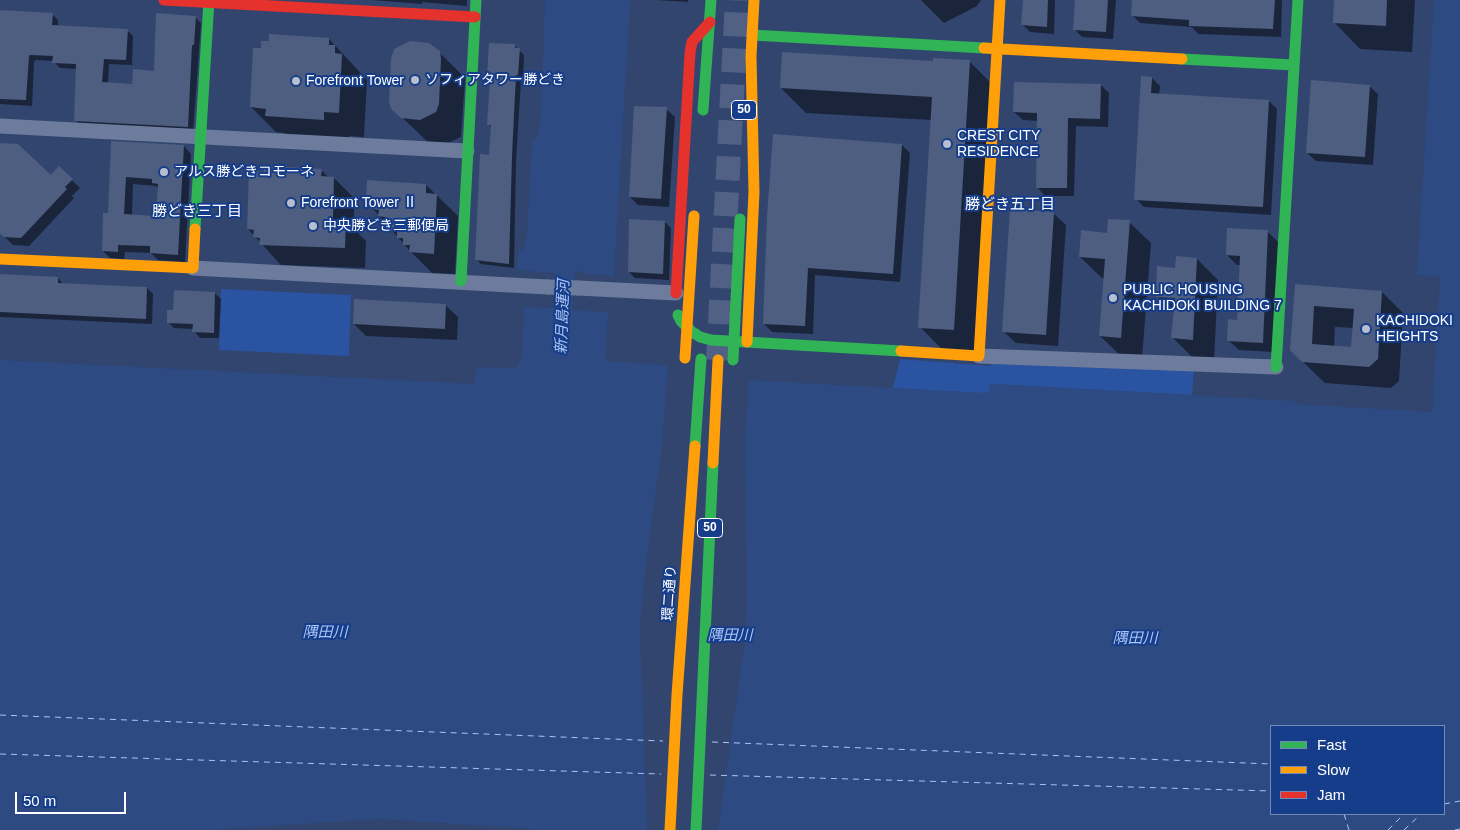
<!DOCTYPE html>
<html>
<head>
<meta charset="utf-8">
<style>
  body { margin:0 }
  #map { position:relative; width:1460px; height:830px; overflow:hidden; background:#31456f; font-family:Arial,sans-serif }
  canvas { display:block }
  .legend { position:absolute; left:1270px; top:725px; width:175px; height:90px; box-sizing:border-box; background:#163d8a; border:1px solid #738bb9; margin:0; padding:6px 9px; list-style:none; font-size:15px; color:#fff }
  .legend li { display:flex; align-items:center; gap:10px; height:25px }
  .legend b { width:25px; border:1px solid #738bb9 }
  .scale { position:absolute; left:15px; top:792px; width:111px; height:22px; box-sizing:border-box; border:2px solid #fff; border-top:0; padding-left:6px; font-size:15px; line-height:18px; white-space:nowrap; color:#fff; -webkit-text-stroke:4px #163d8a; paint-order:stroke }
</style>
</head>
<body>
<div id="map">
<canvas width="1460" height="830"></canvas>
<ul class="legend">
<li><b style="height:6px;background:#30b455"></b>Fast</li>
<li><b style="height:6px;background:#ff9f0a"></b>Slow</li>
<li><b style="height:6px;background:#e5322d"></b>Jam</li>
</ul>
<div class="scale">50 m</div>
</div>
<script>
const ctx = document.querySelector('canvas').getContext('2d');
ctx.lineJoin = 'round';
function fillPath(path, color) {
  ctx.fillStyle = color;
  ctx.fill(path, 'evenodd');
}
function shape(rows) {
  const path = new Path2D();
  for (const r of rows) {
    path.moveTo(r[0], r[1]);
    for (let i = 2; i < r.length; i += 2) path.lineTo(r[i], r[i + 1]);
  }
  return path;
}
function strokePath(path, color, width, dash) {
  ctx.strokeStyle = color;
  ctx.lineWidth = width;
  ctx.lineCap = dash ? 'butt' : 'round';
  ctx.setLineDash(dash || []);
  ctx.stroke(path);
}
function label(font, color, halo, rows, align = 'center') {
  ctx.font = font + ' Arial,"Noto Sans JP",sans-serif';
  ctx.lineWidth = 4;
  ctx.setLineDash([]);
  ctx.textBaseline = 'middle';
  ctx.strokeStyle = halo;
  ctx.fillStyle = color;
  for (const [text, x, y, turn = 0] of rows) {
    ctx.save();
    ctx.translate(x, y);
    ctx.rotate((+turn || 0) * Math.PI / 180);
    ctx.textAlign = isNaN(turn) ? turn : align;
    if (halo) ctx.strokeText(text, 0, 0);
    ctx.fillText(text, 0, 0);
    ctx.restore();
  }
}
const green = shape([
  [221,289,351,295,349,356,219,350],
  [900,359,991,366,992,360,1194,371,1192,395,991,384,989,392,981,393,893,388]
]);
const water = shape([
  [545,0,630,0,614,276,585,274,585,272,575,271,572,310,608,312,605,361,690,367,697,377,981,393,989,392,990,384,1294,401,1295,404,1432,412,1440,277,1417,274,1434,0,1460,0,1460,830,550,830,379,819,206,830,0,830,0,360,474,384,476,367,516,368,522,358,524,307,554,308,555,273,517,270,519,250,523,251,527,235,532,142,538,136,541,115],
  [1271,726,1444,726,1444,814,1271,814]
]);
const pier = shape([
  [668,363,691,364,697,374,749,377,745,441,747,587,746,634,718,830,647,830,640,633,643,587,662,444]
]);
const shadow = shape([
  [372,0,467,0,467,6,422,2,422,4],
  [656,0,688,0,688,2],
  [921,0,981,0,977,6,944,23],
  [1024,0,1055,0,1054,34,1030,32,1023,25],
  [1076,0,1116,0,1113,39,1082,37,1074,29],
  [1133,0,1282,0,1281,37,1198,34,1192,27,1140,23,1132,15],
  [1335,0,1415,0,1412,52,1360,49,1334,22],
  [0,11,52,14,58,20,58,26,127,30,133,36,132,65,109,64,108,83,134,85,155,72,195,17,201,23,193,132,81,126,75,120,77,69,60,68,53,61,36,60,34,62,32,106,0,104],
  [329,39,367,80,364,137,349,136,348,144,292,141,284,133,276,132,251,107],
  [515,46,524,55,523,80,521,80,516,162,514,268,481,264,476,259,491,156,492,128,489,124,491,80,488,77],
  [439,52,465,78,461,137,446,144,428,142,392,108],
  [969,61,994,86,979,355,945,352,920,327,932,120,806,113,781,88,934,62],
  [1152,78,1160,86,1159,95,1269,101,1277,109,1271,215,1144,207,1136,199],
  [1101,85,1109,93,1108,127,1076,126,1074,196,1045,196,1037,187,1038,121,1023,120,1014,112],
  [1369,86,1378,94,1373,165,1316,161,1307,153],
  [666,109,675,117,669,207,638,205,630,197],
  [113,143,184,146,191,154,185,262,158,260,151,253,125,252,124,259,110,258,103,251,109,215],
  [133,184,156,186,159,189,157,217,132,216],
  [902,145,910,153,900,282,815,275,813,334,772,332,764,324],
  [0,149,51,177,59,168,80,188,72,196,74,198,29,246,13,245,0,232],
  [321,170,329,178,334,178,355,199,353,228,366,241,365,268,281,265,248,229],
  [426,185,458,216,455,274,432,273,410,251,367,202],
  [1053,213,1066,225,1058,346,1016,343,1003,331],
  [665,222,671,228,669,280,635,278,629,272],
  [1129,222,1151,243,1142,358,1122,357,1100,336,1105,279,1102,278,1080,257,1108,234],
  [1268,232,1278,242,1273,352,1239,350,1228,340,1238,321,1240,265,1237,265,1227,255],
  [1197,259,1218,280,1214,361,1194,359,1172,337,1174,313,1157,296,1176,269],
  [0,275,58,278,64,285,147,288,153,294,152,324,0,317],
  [1296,286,1382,292,1403,313,1399,381,1391,388,1325,383,1303,362],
  [1335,327,1354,328,1352,348,1334,347],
  [215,293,221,299,219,338,200,338,194,331,194,329,174,328,168,322,174,311],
  [445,305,458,317,457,340,366,336,354,324]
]);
const ferry = shape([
  [0,715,663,741],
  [712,742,1271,764],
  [0,754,661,774],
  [710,775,1271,791],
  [1444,804,1460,801],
  [1344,814,1349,830],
  [1388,830,1401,817,1401,814],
  [1404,830,1421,814],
  [1455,830,1460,829]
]);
const building = shape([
  [1023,0,1048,0,1047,27,1021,25],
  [1075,0,1108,0,1106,32,1073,30],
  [1132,0,1275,0,1273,29,1189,26,1189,20,1131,16],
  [1334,0,1387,0,1386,26,1333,23],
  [0,10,53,13,52,25,128,29,126,60,104,59,102,82,132,84,133,69,154,71,156,13,196,16,194,45,192,45,188,127,74,121,76,64,52,63,53,56,30,55,29,56,26,100,0,99],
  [269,34,329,38,329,45,335,45,335,53,342,54,339,113,324,112,324,120,265,116,266,109,250,107,253,48,261,48,261,41,269,41],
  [410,41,429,43,440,51,441,59,439,104,436,112,420,120,401,118,391,109,389,101,391,59,394,49],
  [489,43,515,44,515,48,520,48,518,75,516,75,512,156,509,264,475,260,480,154,489,155,491,125,487,125,490,78,487,77],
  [782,52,933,61,933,58,970,60,954,330,918,328,932,97,780,88],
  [1141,76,1152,77,1151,93,1269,100,1263,207,1134,200],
  [1311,80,1370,85,1365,157,1306,153],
  [1014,82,1101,84,1100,119,1068,118,1067,188,1036,188,1037,113,1013,112],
  [634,106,667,107,661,199,629,197],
  [773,134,902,144,893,274,808,268,805,326,763,324,767,216],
  [111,141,184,145,178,255,150,253,150,246,118,245,118,252,102,251,103,213,108,213],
  [126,177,152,179,152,183,158,184,156,216,124,214],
  [0,143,18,144,51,175,59,166,73,179,65,187,67,189,21,238,4,237,0,234],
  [264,166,322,169,321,176,334,177,333,219,346,219,345,248,259,245,260,238,253,237,254,230,247,229,249,171,264,172],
  [367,180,426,184,426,193,437,194,434,254,409,252,410,245,403,245,403,238,397,238,397,231,391,231,391,224,385,223,385,217,378,216,379,210,373,209,373,203,366,202],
  [1010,209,1054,212,1046,335,1002,332],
  [629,219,665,221,663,274,628,272],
  [1108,219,1130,220,1121,338,1099,336,1105,259,1079,257,1081,230,1107,233],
  [1227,228,1268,230,1263,343,1227,341,1228,319,1237,320,1240,256,1226,255],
  [1176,256,1197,258,1193,340,1171,338,1175,298,1156,297,1157,266,1175,268],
  [0,274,58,277,58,283,147,287,146,319,0,312],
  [1295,284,1382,291,1378,359,1369,367,1302,362,1290,350],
  [1314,306,1354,309,1351,347,1312,344],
  [174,290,215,292,214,333,192,332,193,324,167,323,167,310,173,310],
  [354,299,446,304,445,329,353,324]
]);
const primaryTunnel = shape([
  [718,360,737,0]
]);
const street = shape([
  [0,126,467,151],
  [193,268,548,287],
  [578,288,676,293],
  [979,356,1276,367]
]);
const fast = shape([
  [752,35,984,48],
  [1182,59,1294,65],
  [703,110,711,0],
  [195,229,209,0],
  [461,281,476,0],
  [678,315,681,321,691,331,700,337,711,340,901,351],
  [1276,367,1298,0],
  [695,446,701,359],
  [696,830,713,463]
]);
const slow = shape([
  [984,48,1182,59],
  [0,259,193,268,195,229],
  [747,342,754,192,751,56,754,0],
  [901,351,979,356,1000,0],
  [713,463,718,360],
  [670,830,677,695,695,446]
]);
const jam = shape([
  [164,0,475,17],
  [676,293,690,53,692,42,710,22]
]);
const streetBridge = shape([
  [548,287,578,288]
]);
const fastBridge = shape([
  [733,360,740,219]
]);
const slowBridge = shape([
  [685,358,694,216]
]);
const markers = [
  [415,80,5,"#b7becd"],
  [296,81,5,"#b7becd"],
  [947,144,5,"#b7becd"],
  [164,172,5,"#b7becd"],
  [291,203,5,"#b7becd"],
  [313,226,5,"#b7becd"],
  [1113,298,5,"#b7becd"],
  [1366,329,5,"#b7becd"]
];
const shields = [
  [744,110,25],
  [710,528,25]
];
const shieldNames = [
  ["50",744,110],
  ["50",710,528]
];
const poiNames = [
  ["ソフィアタワー勝どき",425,80],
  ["Forefront Tower",306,81],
  ["CREST CITY",957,136],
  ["RESIDENCE",957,152],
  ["アルス勝どきコモーネ",174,172],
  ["Forefront Tower Ⅱ",301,203],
  ["中央勝どき三郵便局",323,226],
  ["PUBLIC HOUSING",1123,290],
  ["KACHIDOKI BUILDING 7",1123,306],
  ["KACHIDOKI",1376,321],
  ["HEIGHTS",1376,337]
];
const streetNames = [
  ["環二通り",670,593,-86]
];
const neighbourhoodNames = [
  ["勝どき五丁目",1010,205],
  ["勝どき三丁目",197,212]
];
const waterNames = [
  ["新月島運河",563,317,-88],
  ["隅田川",325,633],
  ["隅田川",730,636],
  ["隅田川",1135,639]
];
fillPath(green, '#2a53a1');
fillPath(water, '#2d4a82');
fillPath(pier, '#31456f');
fillPath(shadow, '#0007');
strokePath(ferry, '#aac5f6', 1, [6, 5]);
fillPath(building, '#4d5e80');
strokePath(primaryTunnel, '#506185', 24, [24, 12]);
strokePath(street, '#6d7c9d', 15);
strokePath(fast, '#30b455', 11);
strokePath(slow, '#ff9f0a', 11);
strokePath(jam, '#e5322d', 11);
strokePath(streetBridge, '#6d7c9d', 15);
strokePath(fastBridge, '#30b455', 11);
strokePath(slowBridge, '#ff9f0a', 11);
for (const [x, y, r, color] of markers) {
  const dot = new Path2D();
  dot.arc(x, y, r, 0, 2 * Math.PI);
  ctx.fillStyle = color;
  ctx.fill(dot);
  strokePath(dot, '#163d8a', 2);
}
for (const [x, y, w] of shields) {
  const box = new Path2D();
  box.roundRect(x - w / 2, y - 9.5, w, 19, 4);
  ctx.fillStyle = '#163d8a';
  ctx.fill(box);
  strokePath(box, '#fff', 1);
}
label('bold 12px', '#fff', null, shieldNames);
label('14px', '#fff', '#163d8a', poiNames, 'left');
label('14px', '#fff', '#163d8a', streetNames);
label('15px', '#fff', '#163d8a', neighbourhoodNames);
label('italic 15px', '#aac5f6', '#163d8a', waterNames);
</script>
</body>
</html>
